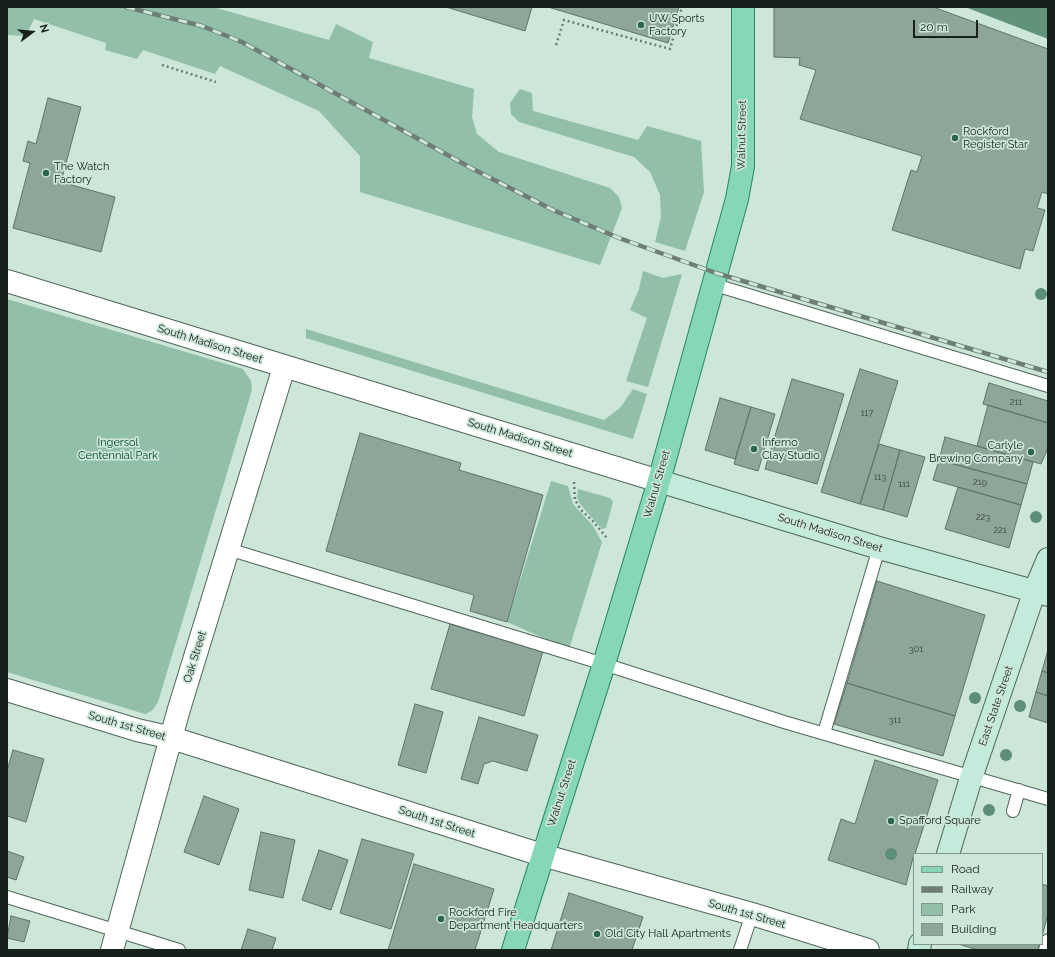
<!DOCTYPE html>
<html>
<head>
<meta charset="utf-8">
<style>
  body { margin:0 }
  #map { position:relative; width:1055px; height:957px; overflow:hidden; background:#cce6d8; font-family:Raleway,sans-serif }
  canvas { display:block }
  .frame { position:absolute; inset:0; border:8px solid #17211c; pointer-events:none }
  .legend { position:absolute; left:913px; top:853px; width:130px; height:92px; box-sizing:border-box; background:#cce6d8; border:1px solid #84978d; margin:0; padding:5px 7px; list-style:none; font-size:12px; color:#17211c }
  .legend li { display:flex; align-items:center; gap:8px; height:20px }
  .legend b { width:20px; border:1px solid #84978d }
  .north { position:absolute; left:12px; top:12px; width:40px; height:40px; -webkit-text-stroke:3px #cce6d8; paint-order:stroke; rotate:74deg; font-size:11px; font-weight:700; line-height:16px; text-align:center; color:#17211c }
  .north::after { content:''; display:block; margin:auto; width:14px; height:18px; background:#17211c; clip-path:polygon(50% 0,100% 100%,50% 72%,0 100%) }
  .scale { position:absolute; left:913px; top:20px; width:65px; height:18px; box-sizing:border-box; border:2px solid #17211c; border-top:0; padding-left:5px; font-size:12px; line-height:14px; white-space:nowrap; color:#17211c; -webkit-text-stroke:3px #cce6d8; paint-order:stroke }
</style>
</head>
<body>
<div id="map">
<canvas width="1055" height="957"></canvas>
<div class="frame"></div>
<ul class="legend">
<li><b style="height:5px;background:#85d7b8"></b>Road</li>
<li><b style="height:5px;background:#6d7f75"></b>Railway</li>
<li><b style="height:11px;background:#91bfa8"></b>Park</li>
<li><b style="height:11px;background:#8ea699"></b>Building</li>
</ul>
<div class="north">N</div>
<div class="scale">20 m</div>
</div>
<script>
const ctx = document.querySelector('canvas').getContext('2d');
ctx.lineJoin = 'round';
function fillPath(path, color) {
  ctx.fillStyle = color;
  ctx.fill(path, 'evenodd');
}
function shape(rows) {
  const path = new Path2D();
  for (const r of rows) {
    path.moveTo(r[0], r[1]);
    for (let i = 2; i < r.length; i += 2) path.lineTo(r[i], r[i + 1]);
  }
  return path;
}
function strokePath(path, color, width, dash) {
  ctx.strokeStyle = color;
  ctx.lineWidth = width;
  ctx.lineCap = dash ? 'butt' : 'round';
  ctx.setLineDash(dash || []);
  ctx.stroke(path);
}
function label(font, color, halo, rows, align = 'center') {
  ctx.font = font + ' Raleway,sans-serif';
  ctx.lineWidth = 3.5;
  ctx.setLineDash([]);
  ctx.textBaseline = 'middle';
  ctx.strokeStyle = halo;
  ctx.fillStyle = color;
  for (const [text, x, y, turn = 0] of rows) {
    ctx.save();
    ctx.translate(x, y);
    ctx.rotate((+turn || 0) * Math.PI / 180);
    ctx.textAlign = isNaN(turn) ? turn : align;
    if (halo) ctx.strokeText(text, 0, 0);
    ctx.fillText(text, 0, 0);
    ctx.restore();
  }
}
const green = shape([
  [7,7,213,7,329,40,336,24,373,42,369,58,474,89,472,117,477,134,499,152,610,188,619,197,622,208,600,265,360,192,360,156,319,111,220,66,215,74,143,50,137,59,105,50,106,43,34,19,26,36,7,35],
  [520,89,532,93,533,111,638,140,647,126,701,141,704,192,685,251,655,242,661,217,660,195,650,172,634,157,519,122,511,114,510,103],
  [643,271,663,278,682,274,648,387,626,381,647,318,630,310,639,289],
  [7,299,243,369,251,381,252,390,158,702,152,711,145,714,7,672],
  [306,329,604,420,620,408,633,389,647,394,633,439,306,338],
  [551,481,568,486,573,504,593,526,602,542,569,649,507,622],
  [578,489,610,498,613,502,606,528,602,529,580,504,577,497]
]);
const water = shape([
  [965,7,1048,7,1048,39]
]);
const building = shape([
  [446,7,532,7,525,31,446,7],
  [548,7,679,7,668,43,548,7],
  [774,7,933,7,1048,49,1048,194,1042,192,1037,208,1045,210,1033,251,1025,249,1020,269,892,230,911,170,917,172,922,156,800,119,816,70,799,65,800,58,774,57,774,7],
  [48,98,81,107,61,182,115,197,101,252,13,228,30,163,23,161,28,141,36,144,48,98],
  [860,369,898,381,860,504,821,492,860,369],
  [792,379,844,394,817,484,765,469,792,379],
  [989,383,1048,401,1048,423,983,404,989,383],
  [720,398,751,407,735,459,705,450,720,398],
  [988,405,1048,423,1048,448,1041,464,977,446,988,405],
  [751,407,775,414,758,471,734,464,751,407],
  [360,433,461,463,459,470,543,495,507,622,470,611,474,595,326,551,360,433],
  [945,437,1033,462,1027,484,939,460,945,437],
  [879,444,900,450,883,510,860,504,879,444],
  [900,450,925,457,907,517,883,510,900,450],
  [939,460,1027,484,1021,505,933,480,939,460],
  [958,487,1021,505,1009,548,945,529,958,487],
  [877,581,985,615,955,716,847,683,877,581],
  [450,624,543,651,524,716,431,689,450,624],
  [1048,650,1048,673,1042,671,1048,650],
  [1042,671,1048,673,1048,696,1036,692,1042,671],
  [847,683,955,716,943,756,834,724,847,683],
  [1036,692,1048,696,1048,723,1029,717,1036,692],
  [415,704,443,712,426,773,398,765,415,704],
  [479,717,538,735,527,771,493,761,484,764,478,784,461,779,479,717],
  [13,750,44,759,26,822,7,816,7,771,13,750],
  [875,760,938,780,915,854,914,854,906,885,828,860,841,819,855,824,875,760],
  [204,796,239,809,219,865,184,852,204,796],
  [261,832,295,840,283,898,249,890,261,832],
  [362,839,414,854,391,929,340,913,362,839],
  [319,850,348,860,331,910,302,900,319,850],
  [7,851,24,857,16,880,7,877,7,851],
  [414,864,494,889,475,950,388,950,414,864],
  [1042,884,1048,886,1048,914,1042,936,1042,884],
  [569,893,643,917,632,950,551,950,569,893],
  [11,916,30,921,24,942,7,938,11,916],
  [248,929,276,938,272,950,241,950,248,929],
  [958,944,1040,944,1038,950,978,950,958,944]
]);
const path = shape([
  [556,45,564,20,670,49,682,7],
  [162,65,216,82],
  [574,482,575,500,581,510,592,520,607,538]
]);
const lane = shape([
  [712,284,1048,386],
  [228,549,604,664,784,722,1048,799],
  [824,733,879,548],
  [1013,811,1019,790],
  [7,897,179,950],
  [740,950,752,914],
  [1045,950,1048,940]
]);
const street = shape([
  [7,281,659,481],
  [7,690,137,730,172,738,542,855,752,914,868,950],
  [112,950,179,709,284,367]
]);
const secondary = shape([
  [659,481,879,548,1048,595],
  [948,854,971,778,1035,590,1048,559],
  [919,950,920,944]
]);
const primary = shape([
  [513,950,604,664,659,481,737,199,743,166,743,7]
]);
const rail = shape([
  [126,7,202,26,242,42,473,169,553,210,619,238,716,273,1048,372]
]);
const trees = [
  [1041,294],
  [1036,517],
  [975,698],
  [1020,706],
  [1006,755],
  [989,810],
  [891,854]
];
const markers = [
  [641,25,4,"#2d654d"],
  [955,138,4,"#2d654d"],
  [46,173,4,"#2d654d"],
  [754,449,4,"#2d654d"],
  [1031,452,4,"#2d654d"],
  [891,821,4,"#2d654d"],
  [441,919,4,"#2d654d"],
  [597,934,4,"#2d654d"]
];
const numberNames = [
  ["211",1016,402],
  ["117",867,413],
  ["113",880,477],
  ["219",980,482],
  ["111",904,484],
  ["223",983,517],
  ["221",1000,530],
  ["301",916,649],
  ["311",895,720]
];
const poiNames = [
  ["UW Sports",649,19],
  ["Factory",649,32],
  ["Rockford",963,132],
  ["Register Star",963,145],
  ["The Watch",54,167],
  ["Factory",54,180],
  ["Inferno",762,443],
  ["Clay Studio",762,456],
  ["Carlyle",1023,446,"right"],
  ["Brewing Company",1023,459,"right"],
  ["Spafford Square",899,821],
  ["Rockford Fire",449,913],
  ["Department Headquarters",449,926],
  ["Old City Hall Apartments",605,934]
];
const streetNames = [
  ["Walnut Street",742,135,-89],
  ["South Madison Street",210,344,17],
  ["South Madison Street",520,438,17],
  ["Walnut Street",657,484,-74],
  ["South Madison Street",830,533,17],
  ["Oak Street",195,657,-73],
  ["East State Street",996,706,-71],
  ["South 1st Street",127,726,16],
  ["Walnut Street",562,793,-72],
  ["South 1st Street",437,822,18],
  ["South 1st Street",747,914,16]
];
const parkNames = [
  ["Ingersol",118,443],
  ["Centennial Park",118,456]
];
fillPath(green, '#91bfa8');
fillPath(water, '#60937a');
fillPath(building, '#8ea699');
strokePath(building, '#5d7469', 1);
strokePath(lane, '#4f665a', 14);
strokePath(street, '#4f665a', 24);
strokePath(secondary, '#4f665a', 24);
strokePath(primary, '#298663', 24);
strokePath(path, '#6a7b72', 2.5, [2, 3]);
strokePath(lane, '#fff', 12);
strokePath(street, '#fff', 22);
strokePath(secondary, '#c2ebdc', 22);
strokePath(primary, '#85d7b8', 22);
strokePath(rail, '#6d7f75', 4.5);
strokePath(rail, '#cce6d8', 3, [9]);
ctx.fillStyle = '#5c8e7a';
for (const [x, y] of trees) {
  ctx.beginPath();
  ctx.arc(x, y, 6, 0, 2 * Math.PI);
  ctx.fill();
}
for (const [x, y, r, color] of markers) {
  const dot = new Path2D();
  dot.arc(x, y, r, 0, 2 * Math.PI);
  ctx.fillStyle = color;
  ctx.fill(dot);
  strokePath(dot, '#cce6d8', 1.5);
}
label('9px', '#35423b', null, numberNames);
label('11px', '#17211c', '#cce6d8', poiNames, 'left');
label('11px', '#17211c', '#cce6d8', streetNames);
label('11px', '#00462e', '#cce6d8', parkNames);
</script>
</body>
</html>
